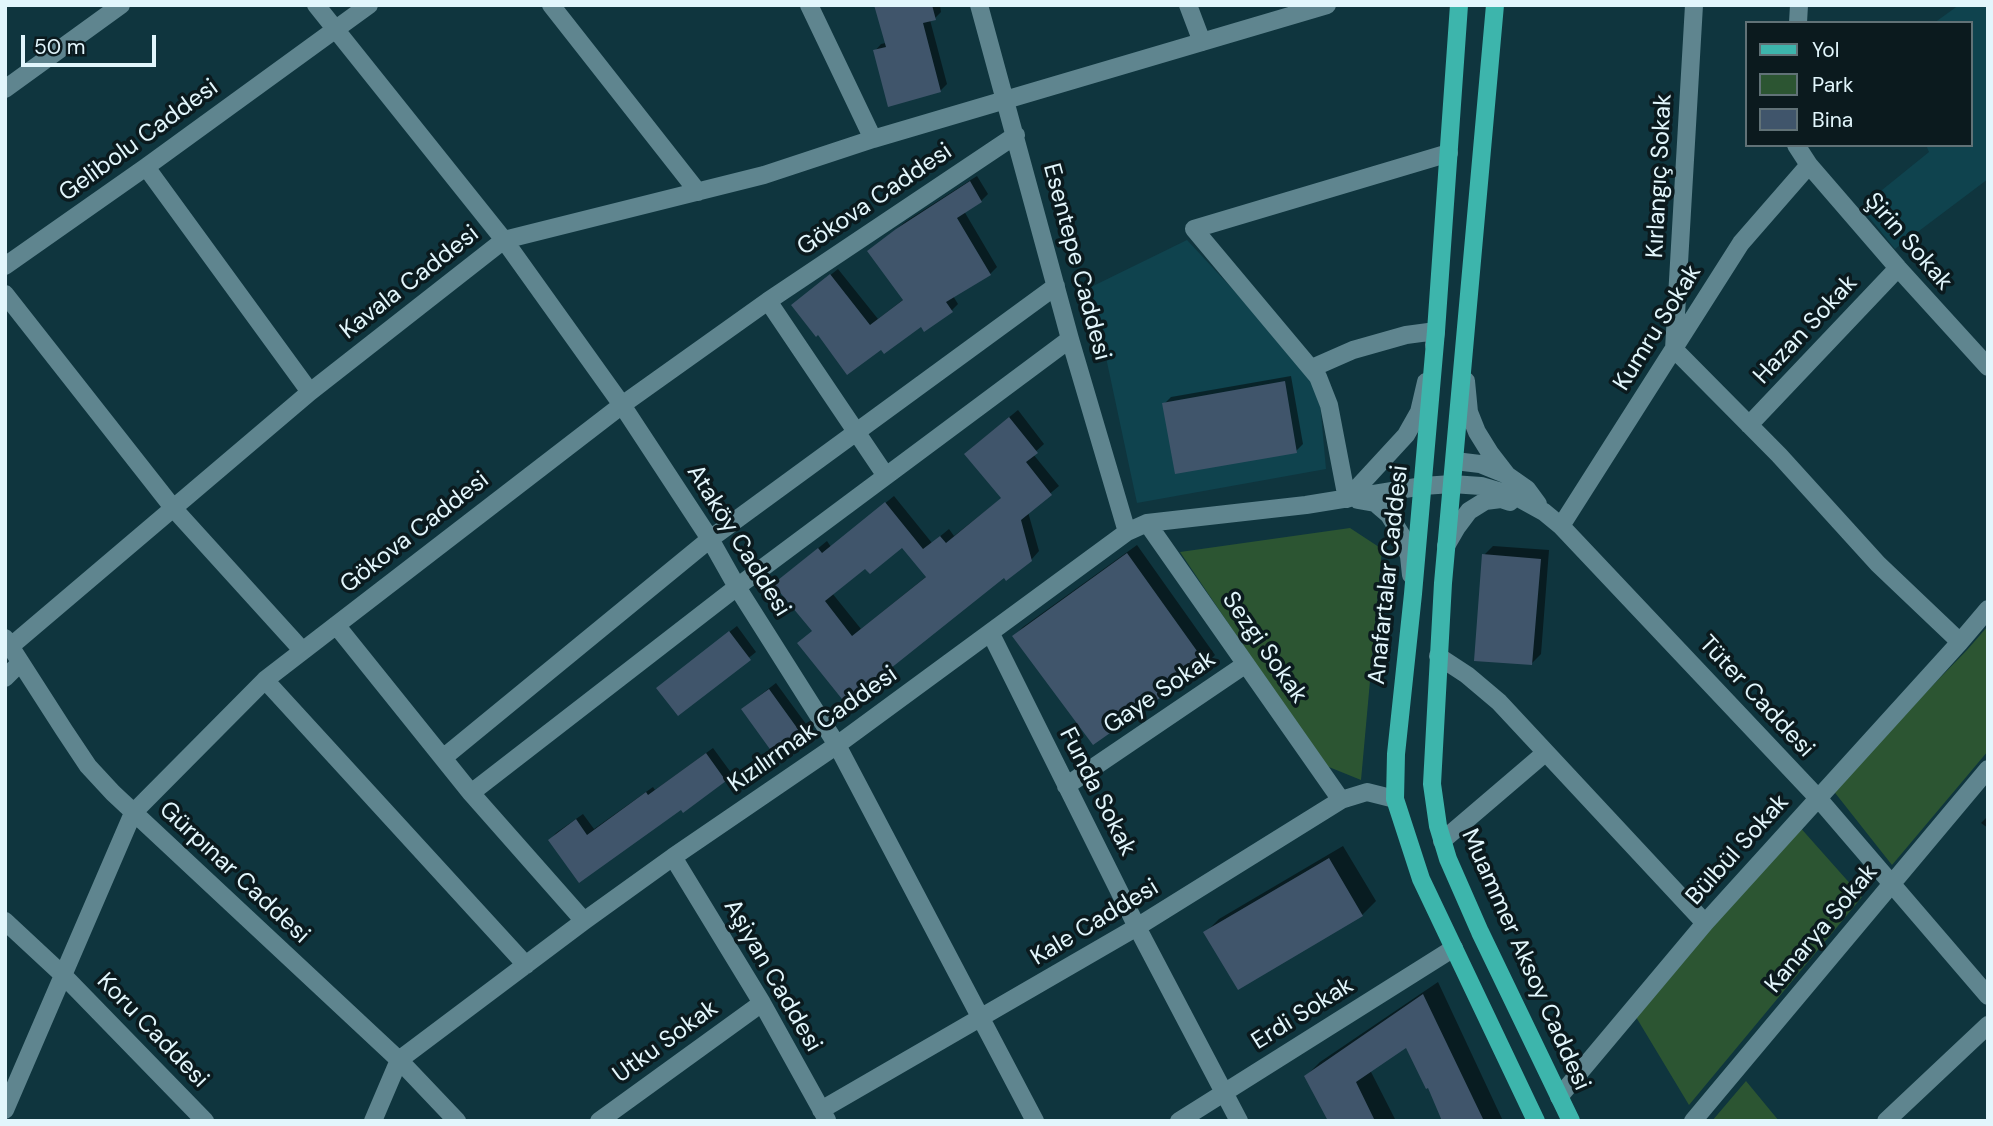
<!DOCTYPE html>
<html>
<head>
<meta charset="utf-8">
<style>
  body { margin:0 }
  #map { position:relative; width:1993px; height:1126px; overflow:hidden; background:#0f353e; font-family:"DM Sans",sans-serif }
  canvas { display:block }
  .frame { position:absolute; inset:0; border:7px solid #e2f6fc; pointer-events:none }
  .legend { position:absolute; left:1745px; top:21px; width:228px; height:126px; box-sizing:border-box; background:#0b1a1e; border:2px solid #617277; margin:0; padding:9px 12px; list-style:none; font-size:21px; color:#e2f6fc }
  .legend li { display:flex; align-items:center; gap:14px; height:35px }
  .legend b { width:35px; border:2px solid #617277 }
  .scale { position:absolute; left:21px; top:35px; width:135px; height:32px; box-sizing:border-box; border:4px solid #e2f6fc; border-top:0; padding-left:9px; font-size:21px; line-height:24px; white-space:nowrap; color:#e2f6fc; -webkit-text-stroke:5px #0b1a1e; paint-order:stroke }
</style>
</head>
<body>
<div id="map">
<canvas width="1993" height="1126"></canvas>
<div class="frame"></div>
<ul class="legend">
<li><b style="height:9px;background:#3db5ac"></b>Yol</li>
<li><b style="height:19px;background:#2c5532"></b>Park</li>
<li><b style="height:19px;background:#40556b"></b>Bina</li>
</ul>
<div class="scale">50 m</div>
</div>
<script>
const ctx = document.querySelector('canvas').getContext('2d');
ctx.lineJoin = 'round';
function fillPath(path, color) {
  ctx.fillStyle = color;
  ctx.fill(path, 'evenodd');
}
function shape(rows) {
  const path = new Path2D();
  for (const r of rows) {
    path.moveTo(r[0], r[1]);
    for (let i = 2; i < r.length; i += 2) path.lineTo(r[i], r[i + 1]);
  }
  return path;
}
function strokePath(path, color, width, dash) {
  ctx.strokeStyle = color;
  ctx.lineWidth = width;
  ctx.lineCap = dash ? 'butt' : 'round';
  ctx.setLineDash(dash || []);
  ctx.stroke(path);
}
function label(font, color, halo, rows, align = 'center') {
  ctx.font = font + ' "DM Sans",sans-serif';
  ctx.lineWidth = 7;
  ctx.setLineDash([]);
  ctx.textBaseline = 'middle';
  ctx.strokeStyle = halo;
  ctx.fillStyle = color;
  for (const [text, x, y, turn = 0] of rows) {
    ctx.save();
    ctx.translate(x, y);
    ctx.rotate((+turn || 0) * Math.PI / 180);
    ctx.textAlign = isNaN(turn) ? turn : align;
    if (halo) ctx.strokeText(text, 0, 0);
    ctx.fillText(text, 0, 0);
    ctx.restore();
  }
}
const built = shape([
  [1959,5,1988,5,1988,179,1895,249,1861,207,1929,152,1926,145,1970,145,1970,23,1934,23],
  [1187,240,1318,381,1326,469,1137,503,1091,287]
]);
const green = shape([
  [1350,528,1382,549,1361,780,1324,765,1180,552],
  [1988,626,1988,751,1892,865,1832,789,1967,650],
  [1798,825,1862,897,1689,1105,1636,1017],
  [1746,1081,1779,1121,1712,1121]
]);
const shadow = shape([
  [876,5,940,5,941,12,935,18,930,20,947,84,940,91,875,51,881,44,886,43],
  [977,176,988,194,981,201,964,211,997,267,990,274,953,296,958,304,951,311,921,325,884,352,800,299,838,269,878,319,904,299,869,251,905,222],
  [1291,376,1303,444,1296,451,1164,404,1171,397],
  [1018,410,1044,444,1033,454,1059,486,1028,512,1039,551,1031,560,1004,575,846,701,814,630,783,577,827,541,831,547,894,496,932,543,949,529,954,536,1003,497,974,446],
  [903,545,927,576,861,629,832,593,865,566],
  [1137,545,1215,655,1206,664,1014,636,1023,627],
  [1493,546,1549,550,1541,654,1532,663,1484,555],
  [737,626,756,652,679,714,665,682],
  [776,683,806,724,772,750,750,703],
  [713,748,732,774,725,780,681,807,579,880,550,840,556,833,583,814,594,829,653,787,655,790],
  [1988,816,1988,828,1981,823],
  [1343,846,1376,901,1362,915,1206,932,1219,919],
  [1438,982,1503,1121,1444,1121,1429,1086,1407,1046,1370,1070,1396,1121,1330,1121,1306,1076,1320,1062]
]);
const building = shape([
  [874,5,932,5,936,20,923,23,941,92,888,107,873,50,886,47],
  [970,181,982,202,957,218,991,275,946,302,953,312,924,332,921,327,884,354,881,350,847,375,818,335,816,337,791,305,830,274,870,325,903,300,867,251,896,229],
  [1285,381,1297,453,1175,474,1162,403],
  [1009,417,1038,453,1026,462,1052,495,1021,520,1032,561,1006,581,1004,578,846,704,797,643,812,631,773,584,818,548,822,553,885,502,923,549,940,536,946,543,1001,498,964,454],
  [902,548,926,577,852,636,825,601,865,569,870,574],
  [1127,553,1207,665,1093,745,1012,636],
  [1482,554,1541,559,1532,665,1474,661],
  [729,631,751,660,678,716,656,688],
  [769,689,800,732,772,752,741,709],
  [706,753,726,781,683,813,681,810,579,883,548,840,576,819,587,835,646,792,648,795],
  [1329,858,1363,916,1238,990,1203,932],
  [1423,994,1484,1121,1442,1121,1428,1088,1426,1089,1406,1048,1356,1082,1375,1121,1328,1121,1304,1076]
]);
const minor = shape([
  [316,5,504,240,622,405,710,539,737,587,837,745,1035,1121],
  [551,5,698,192],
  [809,5,873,139],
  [979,5,1070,339,1127,532],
  [1188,5,1202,42],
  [1694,5,1674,349,1779,455,1878,564,1960,642],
  [1798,23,1799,5],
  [5,89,121,5],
  [1796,145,1809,165,1898,268,1988,367],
  [146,167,310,392],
  [5,266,146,167,369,5],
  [5,294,174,509,302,650],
  [768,301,886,476],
  [1312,368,1353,350,1406,335,1436,331,1434,345],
  [1466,381,1469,412,1477,432,1490,453,1507,475],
  [1749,425,1898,268],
  [1455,461,1480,464,1507,475,1527,489,1538,504],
  [1347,499,1329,405,1318,377,1194,229,1449,153],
  [1347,499,1406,435,1419,412,1426,382],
  [1358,500,1375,503,1389,515,1402,536,1409,556,1411,575],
  [1147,523,1341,800],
  [1561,526,1741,243,1809,165],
  [1446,546,1457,527,1469,511,1485,501,1501,499,1510,502],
  [336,625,471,793,584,921],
  [991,634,1137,927,1239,1121],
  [5,638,64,730,88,766,113,793,399,1060,457,1121],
  [11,646,310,392,504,240,764,175,873,139,1327,5],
  [1438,656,1467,675,1499,702,1705,923],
  [5,678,20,663],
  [265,680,526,965],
  [443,758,710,539,1056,286],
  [1066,786,1246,664],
  [471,793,737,587,1070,339],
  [1442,841,1545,753],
  [673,857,762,1003,827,1120],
  [5,921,63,975,205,1121],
  [1559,1097,1705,923,1960,642,1988,609],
  [5,1110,133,813,265,680,622,405,768,301,1016,135],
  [821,1110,1137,927,1341,800,1367,792,1395,799],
  [373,1121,399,1060,584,921,673,857,837,745,1127,532,1147,523,1306,505,1423,486,1452,484,1481,486,1515,496,1544,512,1561,526,1818,798,1988,996],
  [599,1121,762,1003],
  [1179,1121,1454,948],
  [1693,1121,1988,769],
  [1886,1121,1988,1025]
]);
const major = shape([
  [1459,5,1436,331,1413,594,1396,754,1395,799,1421,879,1536,1121],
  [1495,5,1443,583,1432,784,1438,826,1448,859,1480,932,1571,1121]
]);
const streetNames = [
  ["Gelibolu Caddesi",139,141,-36],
  ["Kırlangıç Sokak",1660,176,-87],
  ["Gökova Caddesi",875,200,-34],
  ["Şirin Sokak",1908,242,49],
  ["Esentepe Caddesi",1076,262,75],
  ["Kavala Caddesi",410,283,-38],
  ["Kumru Sokak",1658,328,-58],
  ["Hazan Sokak",1806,330,-47],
  ["Gökova Caddesi",415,533,-38],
  ["Ataköy Caddesi",738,541,58],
  ["Anafartalar Caddesi",1389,575,-84],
  ["Sezgi Sokak",1264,648,55],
  ["Gaye Sokak",1160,693,-34],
  ["Tüter Caddesi",1756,697,47],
  ["Kızılırmak Caddesi",813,730,-35],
  ["Funda Sokak",1097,792,63],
  ["Bülbül Sokak",1738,850,-48],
  ["Gürpınar Caddesi",234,873,43],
  ["Kale Caddesi",1095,923,-31],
  ["Kanarya Sokak",1822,929,-50],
  ["Muammer Aksoy Caddesi",1525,960,66],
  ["Aşiyan Caddesi",772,976,60],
  ["Erdi Sokak",1303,1014,-32],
  ["Koru Caddesi",152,1031,46],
  ["Utku Sokak",666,1042,-36]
];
fillPath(built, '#0f434e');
fillPath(green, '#2c5532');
fillPath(shadow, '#0007');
fillPath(building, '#40556b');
strokePath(minor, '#5f858f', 18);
strokePath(major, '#3db5ac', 18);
label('24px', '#e2f6fc', '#0b1a1e', streetNames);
</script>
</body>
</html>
